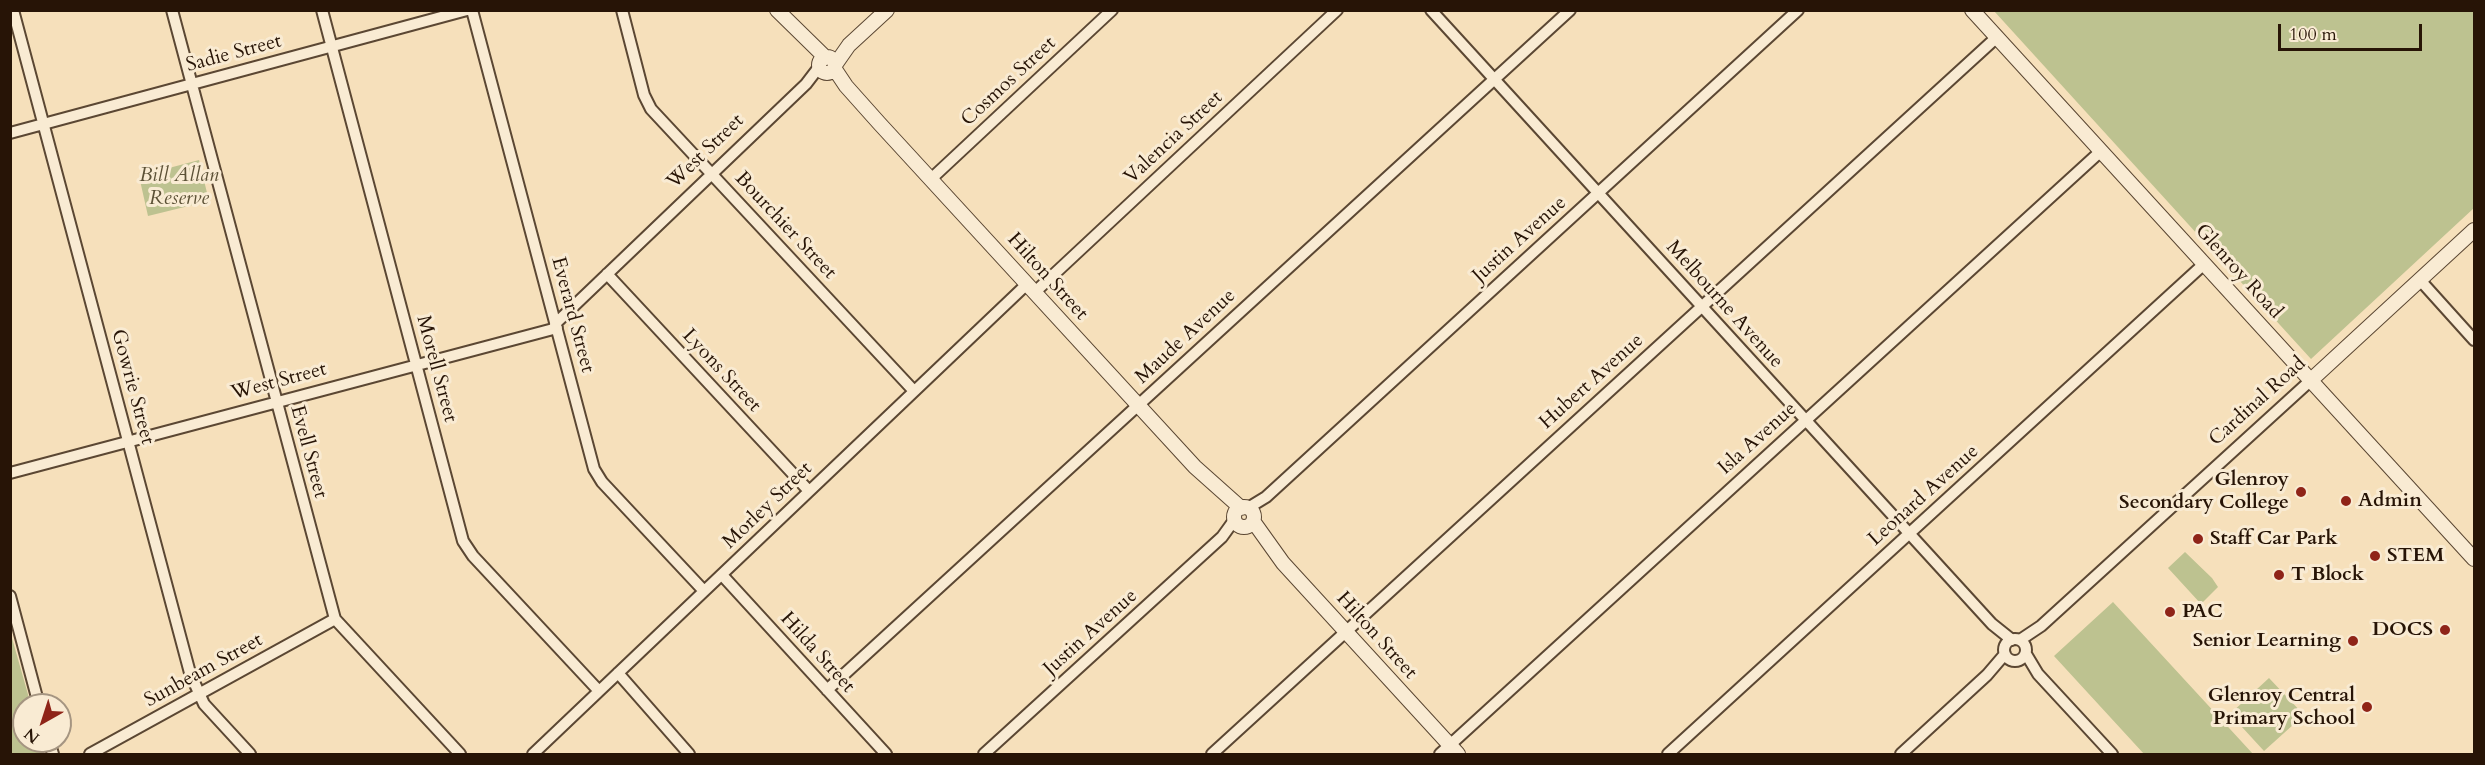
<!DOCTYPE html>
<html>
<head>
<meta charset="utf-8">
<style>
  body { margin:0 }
  #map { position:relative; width:2485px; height:765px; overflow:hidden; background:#f6e0bb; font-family:Cardo,serif }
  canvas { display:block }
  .frame { position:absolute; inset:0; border:12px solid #271406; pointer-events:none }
  .north { position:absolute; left:12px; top:693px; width:60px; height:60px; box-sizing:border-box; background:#f9ebd3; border:2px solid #a59581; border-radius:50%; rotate:219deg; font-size:16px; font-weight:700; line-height:24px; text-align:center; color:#271406 }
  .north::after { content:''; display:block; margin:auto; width:21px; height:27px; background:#8f2418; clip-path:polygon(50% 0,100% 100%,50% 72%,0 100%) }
  .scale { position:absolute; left:2278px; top:24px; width:144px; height:27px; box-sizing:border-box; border:3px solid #271406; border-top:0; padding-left:8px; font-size:18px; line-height:21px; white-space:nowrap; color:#271406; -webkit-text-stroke:4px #f9ebd3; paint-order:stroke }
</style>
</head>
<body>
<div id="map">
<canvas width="2485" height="765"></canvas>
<div class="frame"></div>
<div class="north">N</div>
<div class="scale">100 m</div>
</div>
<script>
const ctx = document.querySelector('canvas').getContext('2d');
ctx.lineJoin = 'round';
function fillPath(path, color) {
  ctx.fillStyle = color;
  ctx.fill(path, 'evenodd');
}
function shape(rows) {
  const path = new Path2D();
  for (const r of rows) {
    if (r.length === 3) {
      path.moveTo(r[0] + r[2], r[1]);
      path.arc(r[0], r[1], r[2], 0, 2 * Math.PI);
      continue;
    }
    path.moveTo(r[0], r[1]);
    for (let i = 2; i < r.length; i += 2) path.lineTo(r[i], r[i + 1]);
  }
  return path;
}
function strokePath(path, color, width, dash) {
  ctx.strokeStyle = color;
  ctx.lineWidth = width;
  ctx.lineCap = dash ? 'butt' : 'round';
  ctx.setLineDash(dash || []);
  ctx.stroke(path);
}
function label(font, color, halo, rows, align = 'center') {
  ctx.font = font + ' Cardo,serif';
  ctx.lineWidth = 6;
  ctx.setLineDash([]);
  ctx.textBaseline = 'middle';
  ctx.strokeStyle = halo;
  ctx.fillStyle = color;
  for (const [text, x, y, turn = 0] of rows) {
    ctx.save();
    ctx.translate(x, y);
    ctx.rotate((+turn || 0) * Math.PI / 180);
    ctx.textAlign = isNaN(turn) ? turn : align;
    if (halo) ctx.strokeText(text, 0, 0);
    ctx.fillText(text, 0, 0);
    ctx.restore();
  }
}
const green = shape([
  [1994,11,2474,11,2474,208,2311,359],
  [199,160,209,201,148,216,139,176],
  [2185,552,2212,578,2218,587,2201,604,2168,568],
  [2113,602,2253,754,2144,754,2054,656],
  [10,631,31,705,24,705,24,741,41,741,44,754,11,754],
  [2269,678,2304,715,2264,751,2230,714]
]);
const minor = shape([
  [13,10,190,673,204,704,250,754],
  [172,10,335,619,460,754],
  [322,10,463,541,473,556,599,691],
  [472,10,594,469,602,482,704,591],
  [622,10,644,95,651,109,914,391],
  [1431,10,1992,624,2012,640],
  [10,133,467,10],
  [931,179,1112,10],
  [607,274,809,491],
  [2420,280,2474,340],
  [1035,292,1337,10],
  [555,324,806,84,819,67],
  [10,473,557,328],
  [1248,508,1266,497,1798,10],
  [722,575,886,754],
  [10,596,39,705],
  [2015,650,11],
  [2020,640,2041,626,2310,381],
  [2026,654,2038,674,2112,754],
  [618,673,689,754],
  [827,690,1570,10],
  [49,741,53,754],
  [90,754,335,619],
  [533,754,1027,284],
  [984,754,1222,537,1235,519],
  [1212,754,1997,37],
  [1440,754,2101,151],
  [1668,754,2204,264],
  [1901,754,1987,675,2005,654]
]);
const tertiary = shape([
  [777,10,826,58],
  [1972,10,2474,559],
  [827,65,8],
  [835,65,849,45,887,10],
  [834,68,846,86,879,123,1195,467,1241,508],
  [2310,381,2474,230],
  [1244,517,10],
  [1253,521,1283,563,1458,754]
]);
const markers = [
  [2301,492,6,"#8f2418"],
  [2346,501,6,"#8f2418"],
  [2198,539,6,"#8f2418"],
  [2375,556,6,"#8f2418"],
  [2279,575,6,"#8f2418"],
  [2170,612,6,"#8f2418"],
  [2445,630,6,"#8f2418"],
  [2353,641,6,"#8f2418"],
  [2367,707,6,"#8f2418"]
];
const streetNames = [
  ["Sadie Street",234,54,-15],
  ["Cosmos Street",1009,82,-43],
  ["Valencia Street",1174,138,-43],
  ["West Street",706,152,-44],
  ["Bourchier Street",785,226,47],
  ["Justin Avenue",1520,240,-42],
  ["Glenroy Road",2238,272,48],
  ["Hilton Street",1047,277,48],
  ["Melbourne Avenue",1724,305,48],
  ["Everard Street",572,315,75],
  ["Maude Avenue",1186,337,-43],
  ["Morell Street",436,369,75],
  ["Lyons Street",721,371,47],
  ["West Street",279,382,-15],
  ["Hubert Avenue",1592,382,-42],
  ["Gowrie Street",132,387,75],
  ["Cardinal Road",2258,402,-42],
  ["Isla Avenue",1758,439,-42],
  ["Evell Street",308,452,75],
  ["Leonard Avenue",1924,496,-42],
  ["Morley Street",768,506,-44],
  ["Justin Avenue",1091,633,-42],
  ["Hilton Street",1376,636,48],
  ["Hilda Street",817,653,48],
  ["Sunbeam Street",204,671,-29]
];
const parkNames = [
  ["Bill Allan",179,176],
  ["Reserve",179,199]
];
const poiNames = [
  ["Glenroy",2289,480,"right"],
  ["Secondary College",2289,503,"right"],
  ["Admin",2358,501],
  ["Staff Car Park",2210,539],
  ["STEM",2387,556],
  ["T Block",2291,575],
  ["PAC",2182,612],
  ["DOCS",2433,630,"right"],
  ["Senior Learning",2341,641,"right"],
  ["Glenroy Central",2355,696,"right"],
  ["Primary School",2355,719,"right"]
];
fillPath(green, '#bdc290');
strokePath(minor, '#5b4733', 14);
strokePath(tertiary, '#5b4733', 16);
strokePath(minor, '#f9ebd3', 10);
strokePath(tertiary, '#f9ebd3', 14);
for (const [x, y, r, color] of markers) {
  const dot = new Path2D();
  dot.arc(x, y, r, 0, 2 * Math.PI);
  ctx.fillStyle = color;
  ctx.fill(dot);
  strokePath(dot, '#f9ebd3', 2);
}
label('20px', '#271406', '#f9ebd3', streetNames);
label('italic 20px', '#5c5136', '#f9ebd3', parkNames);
label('bold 20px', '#271406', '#f9ebd3', poiNames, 'left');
</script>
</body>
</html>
